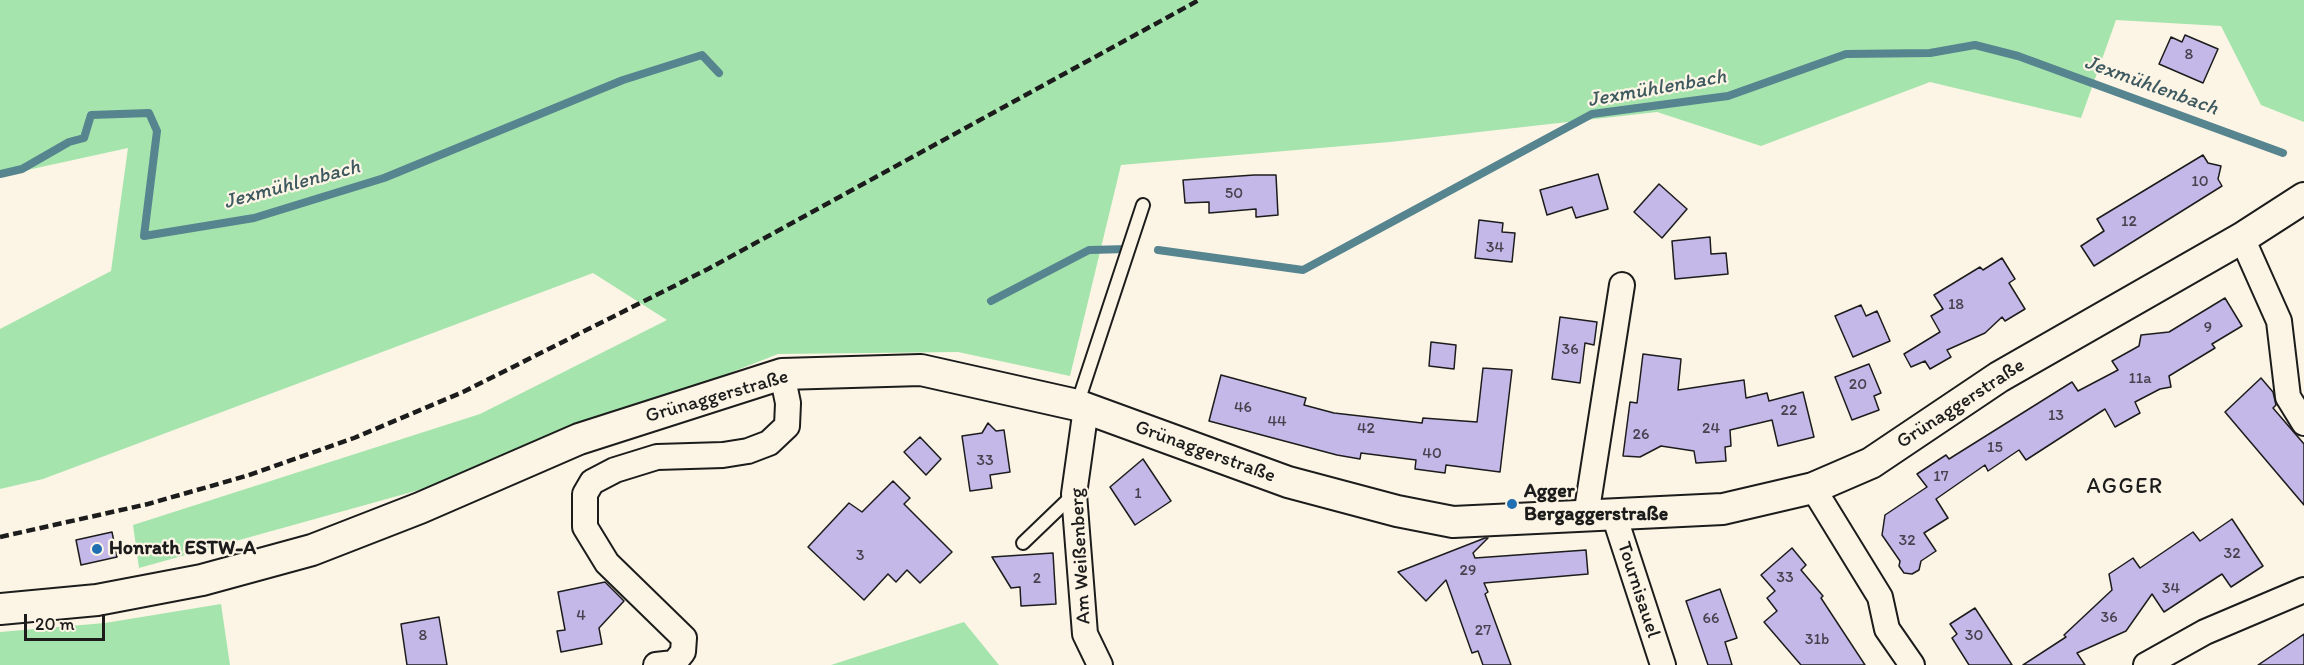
<!DOCTYPE html>
<html>
<head>
<meta charset="utf-8">
<style>
  body { margin:0 }
  #map { position:relative; width:2304px; height:665px; overflow:hidden; background:#fcf5e5; font-family:Itim,sans-serif }
  canvas { display:block }
  .scale { position:absolute; left:24px; top:614px; width:81px; height:27px; box-sizing:border-box; border:3px solid #1c1c1c; border-top:0; padding-left:8px; font-size:18px; line-height:21px; white-space:nowrap; color:#1c1c1c; -webkit-text-stroke:4px #fcf5e5; paint-order:stroke }
</style>
</head>
<body>
<div id="map">
<canvas width="2304" height="665"></canvas>
<div class="scale">20 m</div>
</div>
<script>
const ctx = document.querySelector('canvas').getContext('2d');
ctx.lineJoin = 'round';
function fillPath(path, color) {
  ctx.fillStyle = color;
  ctx.fill(path, 'evenodd');
}
function shape(rows) {
  const path = new Path2D();
  for (const r of rows) {
    path.moveTo(r[0], r[1]);
    for (let i = 2; i < r.length; i += 2) path.lineTo(r[i], r[i + 1]);
  }
  return path;
}
function strokePath(path, color, width, dash) {
  ctx.strokeStyle = color;
  ctx.lineWidth = width;
  ctx.lineCap = dash ? 'butt' : 'round';
  ctx.setLineDash(dash || []);
  ctx.stroke(path);
}
function label(font, color, halo, rows, align = 'center') {
  ctx.font = font + ' Itim,sans-serif';
  ctx.lineWidth = 4.5;
  ctx.setLineDash([]);
  ctx.textBaseline = 'middle';
  ctx.strokeStyle = halo;
  ctx.fillStyle = color;
  for (const [text, x, y, turn = 0] of rows) {
    ctx.save();
    ctx.translate(x, y);
    ctx.rotate((+turn || 0) * Math.PI / 180);
    ctx.textAlign = isNaN(turn) ? turn : align;
    if (halo) ctx.strokeText(text, 0, 0);
    ctx.fillText(text, 0, 0);
    ctx.restore();
  }
}
const green = shape([
  [0,0,2304,0,2304,122,2261,105,2221,26,2116,20,2081,118,1930,82,1761,146,1657,112,1390,142,1121,165,1070,376,958,352,778,354,462,478,139,568,133,525,480,414,667,320,593,273,43,479,0,489,0,329,111,271,128,148,0,176],
  [221,604,230,665,0,665,0,632,105,623],
  [964,622,999,665,831,665]
]);
const stream = shape([
  [0,174,22,169,69,142,84,138,91,115,149,113,157,131,144,236,254,218,384,178,623,80,702,55,719,73],
  [1158,250,1303,270,1592,114,1728,96,1846,54,1930,53,1975,45,2018,56,2283,153],
  [991,301,1089,250,1128,249]
]);
const building = shape([
  [2185,35,2218,49,2203,83,2159,64,2171,37,2182,42,2185,35],
  [2203,155,2208,163,2221,166,2218,179,2222,186,2094,266,2081,246,2104,231,2097,219,2203,155],
  [1598,174,1608,209,1576,218,1572,207,1547,215,1540,190,1598,174],
  [1254,175,1276,175,1278,215,1256,217,1256,209,1209,213,1209,202,1185,203,1183,180,1254,175],
  [1659,184,1687,209,1662,238,1634,212,1659,184],
  [1479,220,1503,223,1502,232,1515,233,1512,262,1475,258,1479,220],
  [1710,237,1711,254,1726,253,1728,274,1675,279,1672,241,1710,237],
  [2002,258,2015,279,2009,283,2025,309,2005,321,2002,317,1985,333,1947,350,1951,357,1930,369,1925,361,1911,367,1904,354,1940,332,1931,316,1943,309,1934,295,1980,267,1983,270,2002,258],
  [2225,298,2242,326,2212,344,2215,348,2169,376,2171,387,2160,389,2135,402,2140,413,2115,427,2105,409,2026,460,2019,450,1988,471,1985,465,1936,499,1948,518,1924,533,1936,551,1921,561,1919,570,1912,574,1904,573,1899,566,1900,561,1882,535,1885,515,1927,487,1917,474,1946,455,1949,459,2072,382,2078,391,2118,370,2112,361,2139,346,2141,335,2169,332,2225,298],
  [1861,305,1866,316,1877,311,1890,341,1853,357,1835,316,1861,305],
  [1560,317,1597,322,1594,345,1585,343,1580,383,1552,379,1560,317],
  [1431,342,1456,345,1454,369,1429,366,1431,342],
  [1643,354,1681,359,1678,390,1744,380,1746,398,1767,393,1769,401,1803,392,1814,437,1778,446,1772,420,1730,430,1731,446,1725,447,1726,461,1696,463,1694,451,1661,446,1640,457,1623,456,1630,402,1637,403,1643,354],
  [1869,364,1881,393,1874,396,1879,410,1852,420,1835,377,1869,364],
  [1483,368,1512,370,1500,472,1446,465,1445,473,1415,469,1416,460,1361,453,1360,459,1337,455,1209,421,1221,375,1306,398,1304,405,1334,413,1422,423,1423,418,1477,422,1483,368],
  [2261,378,2273,392,2276,405,2273,408,2304,444,2304,505,2225,412,2261,378],
  [988,423,996,431,1004,430,1010,472,990,475,992,488,970,491,962,436,982,433,988,423],
  [920,437,941,459,926,475,904,452,920,437],
  [1143,459,1171,501,1135,525,1110,487,1143,459],
  [893,481,910,498,904,504,952,552,920,583,907,570,896,582,888,574,864,600,808,547,849,503,862,512,893,481],
  [2232,519,2263,566,2231,587,2222,574,2164,612,2152,594,2126,631,2077,653,2085,665,2023,665,2066,637,2064,635,2112,590,2109,574,2133,558,2140,568,2193,532,2200,541,2232,519],
  [112,532,117,557,81,565,76,540,112,532],
  [1485,538,1488,538,1473,553,1475,558,1586,550,1588,574,1484,583,1488,592,1485,594,1511,665,1483,665,1478,651,1472,653,1446,580,1426,601,1398,572,1485,538],
  [1792,548,1806,565,1801,570,1823,596,1821,598,1865,665,1801,665,1764,622,1777,611,1767,598,1775,591,1761,575,1792,548],
  [1053,553,1056,604,1021,606,1020,587,1011,588,992,557,1053,553],
  [605,582,624,601,599,628,602,644,561,652,557,631,565,630,558,592,605,582],
  [1720,589,1737,638,1725,642,1732,665,1708,665,1686,601,1720,589],
  [1975,608,2012,665,1969,665,1952,638,1957,634,1950,624,1975,608],
  [439,617,447,665,407,665,401,624,439,617],
  [2304,634,2304,665,2258,665,2304,634]
]);
const service = shape([
  [1077,405,1143,205],
  [1023,543,1074,494]
]);
const minor = shape([
  [2242,238,2279,321,2288,397,2304,423],
  [1086,408,1074,494,1085,634,1100,665],
  [1813,488,1880,597,1887,629,1912,665],
  [1614,515,1663,665],
  [1586,516,1622,285],
  [656,665,674,663,683,652,684,638,607,563,585,527,585,494,592,482,615,470,657,457,723,455,748,451,769,443,787,426,788,403,782,374],
  [2146,665,2205,632,2304,590]
]);
const tertiary = shape([
  [0,609,97,600,202,580,312,550,420,508,579,439,782,374,921,370,1077,405,1288,482,1397,511,1453,522,1723,509,1813,488,1871,463,1999,377,2242,238,2304,198]
]);
const rail = shape([
  [0,537,148,504,246,476,354,438,463,392,708,269,1199,0]
]);
const markers = [
  [1512,504,6,"#1f6fb2"],
  [97,549,6,"#1f6fb2"]
];
const numberNames = [
  ["8",2189,55],
  ["10",2200,182],
  ["50",1234,194],
  ["12",2129,222],
  ["34",1495,248],
  ["18",1956,305],
  ["9",2208,328],
  ["36",1570,350],
  ["11a",2140,379],
  ["20",1858,385],
  ["46",1243,408],
  ["22",1789,411],
  ["13",2056,416],
  ["44",1277,422],
  ["42",1366,429],
  ["24",1711,429],
  ["26",1641,435],
  ["15",1995,448],
  ["40",1432,454],
  ["33",985,461],
  ["17",1941,477],
  ["1",1138,494],
  ["32",1907,541],
  ["32",2232,554],
  ["3",860,556],
  ["29",1468,571],
  ["33",1785,578],
  ["2",1037,579],
  ["34",2171,589],
  ["4",581,616],
  ["36",2109,618],
  ["66",1711,619],
  ["27",1483,631],
  ["8",423,636],
  ["30",1974,636],
  ["31b",1817,640]
];
const streetNames = [
  ["Grünaggerstraße",717,397,-16],
  ["Grünaggerstraße",1961,404,-33],
  ["Grünaggerstraße",1205,452,20],
  ["Am Weißenberg",1081,556,-93],
  ["Tournisauel",1638,590,72]
];
const poiNames = [
  ["Agger",1524,492],
  ["Bergaggerstraße",1524,515],
  ["Honrath ESTW-A",109,549]
];
const waterNames = [
  ["Jexmühlenbach",2151,86,20],
  ["Jexmühlenbach",1657,89,-10],
  ["Jexmühlenbach",292,185,-15]
];
const quarterNames = [
  ["AGGER",2125,487]
];
fillPath(green, '#a5e4ac');
strokePath(stream, '#56848f', 8);
fillPath(building, '#c4b8e9');
strokePath(building, '#1c1c1c', 1.5);
strokePath(service, '#1c1c1c', 16);
strokePath(minor, '#1c1c1c', 28);
strokePath(tertiary, '#1c1c1c', 34);
strokePath(service, '#fcf5e5', 12);
strokePath(minor, '#fcf5e5', 24);
strokePath(tertiary, '#fcf5e5', 30);
strokePath(rail, '#1c1c1c', 4.5, [9, 4.5]);
for (const [x, y, r, color] of markers) {
  const dot = new Path2D();
  dot.arc(x, y, r, 0, 2 * Math.PI);
  ctx.fillStyle = color;
  ctx.fill(dot);
  strokePath(dot, '#fcf5e5', 2);
}
label('16px', '#46434f', null, numberNames);
label('20px', '#1c1c1c', '#fcf5e5', streetNames);
label('bold 20px', '#1c1c1c', '#fcf5e5', poiNames, 'left');
label('italic 21px', '#3e595f', '#fcf5e5', waterNames);
ctx.letterSpacing = '1.5px';
label('22px', '#1c1c1c', '#fcf5e5', quarterNames);
ctx.letterSpacing = '0px';
</script>
</body>
</html>
